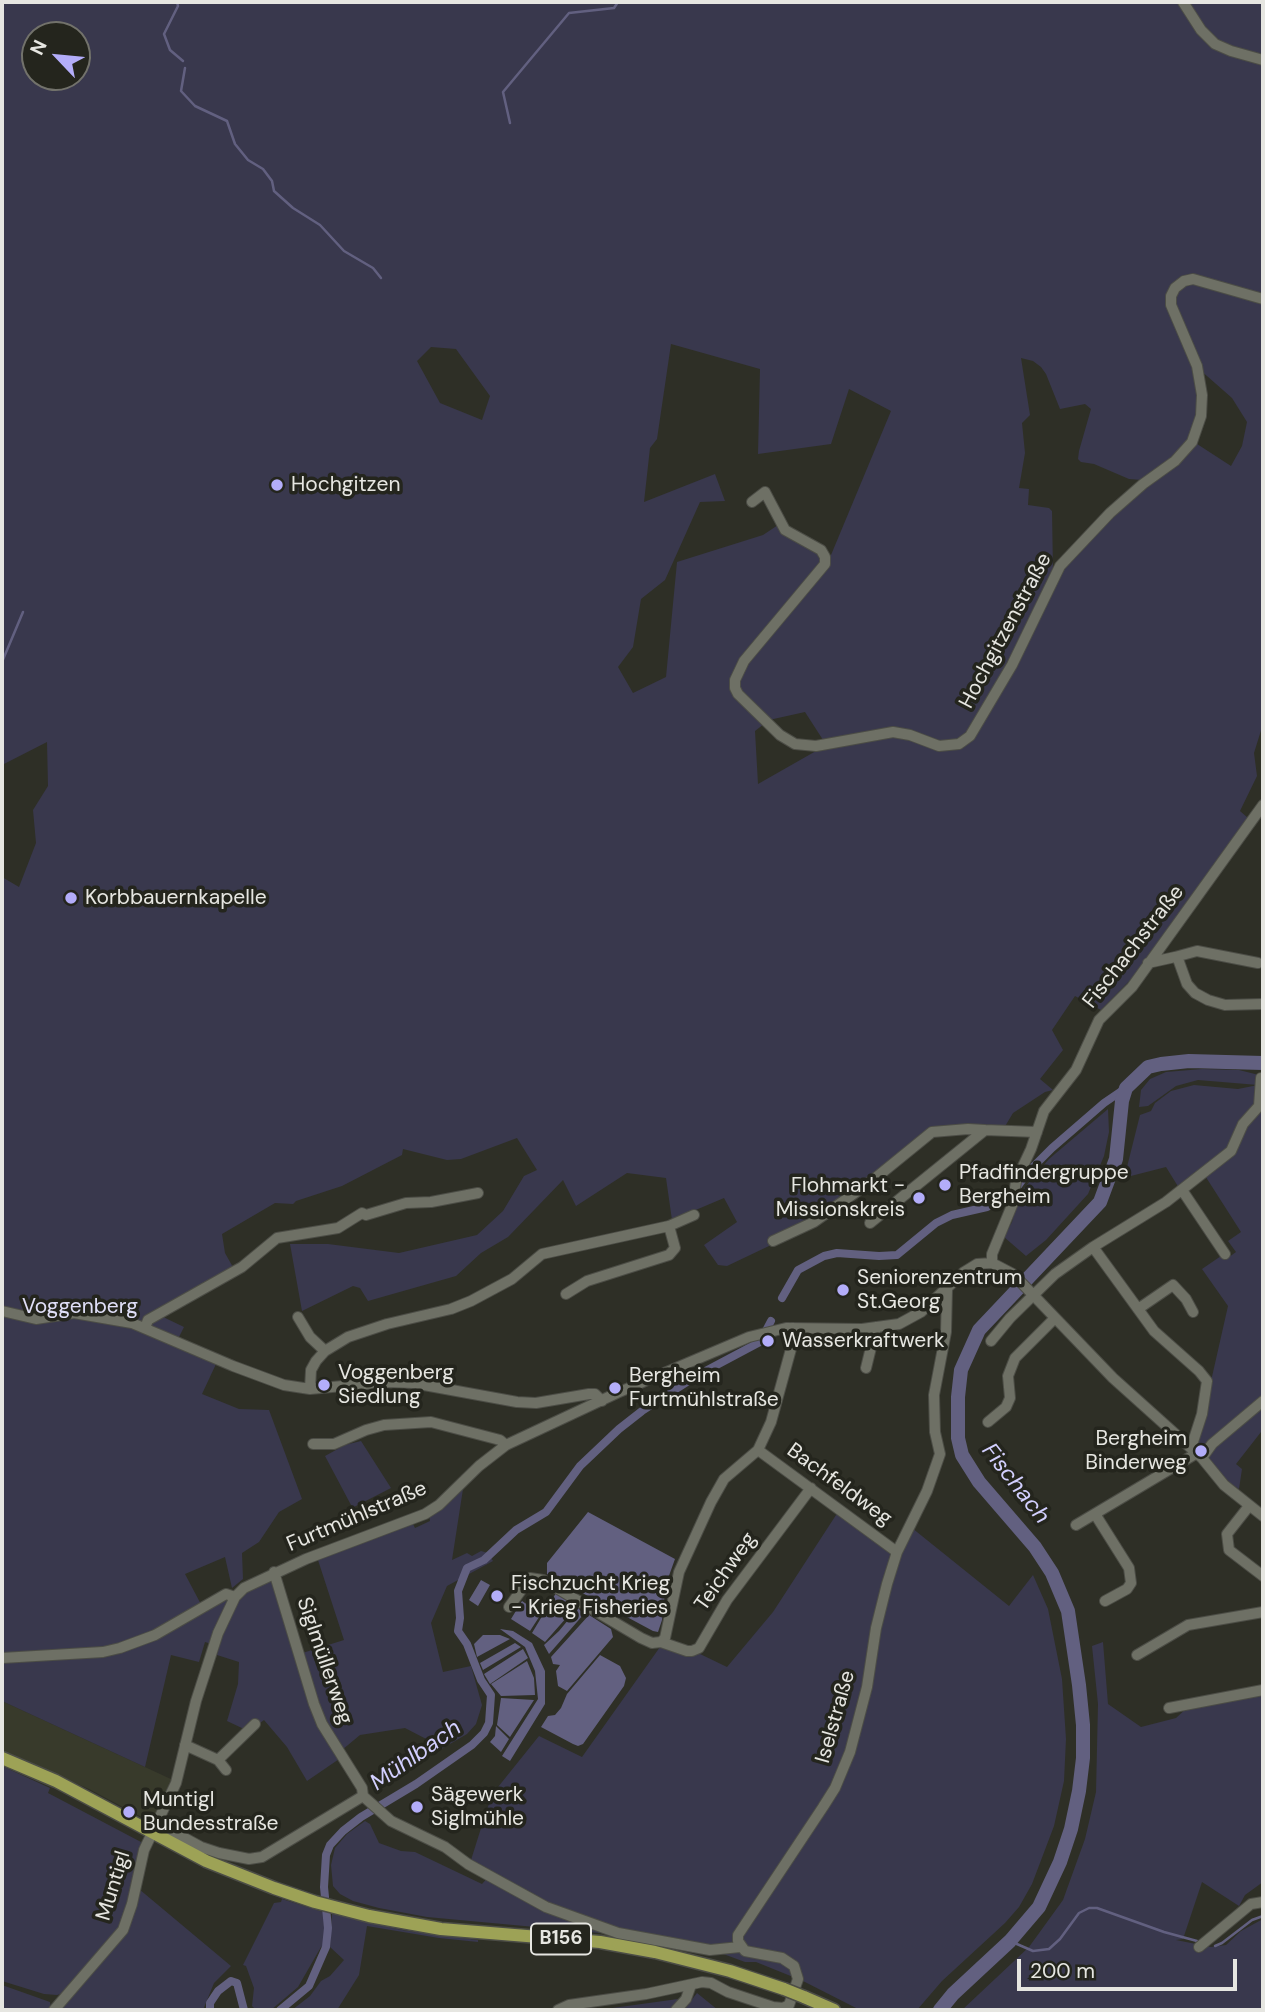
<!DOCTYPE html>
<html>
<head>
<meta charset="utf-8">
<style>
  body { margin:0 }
  #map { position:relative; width:1265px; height:2012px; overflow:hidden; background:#2e2f26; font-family:"DM Sans",sans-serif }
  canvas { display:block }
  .frame { position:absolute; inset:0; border:4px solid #e6e6e1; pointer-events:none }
  .north { position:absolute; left:21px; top:21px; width:70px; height:70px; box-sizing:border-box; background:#24251d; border:2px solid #72726b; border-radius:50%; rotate:296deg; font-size:19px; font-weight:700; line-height:28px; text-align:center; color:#e6e6e1 }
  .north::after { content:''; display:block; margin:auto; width:24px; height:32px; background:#b3adf9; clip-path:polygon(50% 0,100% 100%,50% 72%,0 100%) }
  .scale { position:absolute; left:1017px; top:1959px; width:220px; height:32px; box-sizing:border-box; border:4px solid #e6e6e1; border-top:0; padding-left:9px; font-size:21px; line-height:24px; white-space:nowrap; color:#e6e6e1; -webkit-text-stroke:5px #24251d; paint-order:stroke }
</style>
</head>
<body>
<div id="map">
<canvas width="1265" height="2012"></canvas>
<div class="frame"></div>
<div class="north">N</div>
<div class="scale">200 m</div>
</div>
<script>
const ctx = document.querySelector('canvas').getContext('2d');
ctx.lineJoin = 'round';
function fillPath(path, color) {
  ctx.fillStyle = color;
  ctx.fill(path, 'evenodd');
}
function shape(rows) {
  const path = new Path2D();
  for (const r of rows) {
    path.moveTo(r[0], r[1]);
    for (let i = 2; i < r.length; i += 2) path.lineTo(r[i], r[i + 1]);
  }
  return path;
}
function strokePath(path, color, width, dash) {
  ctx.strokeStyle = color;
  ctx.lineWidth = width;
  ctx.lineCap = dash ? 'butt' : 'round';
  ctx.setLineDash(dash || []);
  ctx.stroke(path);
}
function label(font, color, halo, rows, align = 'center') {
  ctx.font = font + ' "DM Sans",sans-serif';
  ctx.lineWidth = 7;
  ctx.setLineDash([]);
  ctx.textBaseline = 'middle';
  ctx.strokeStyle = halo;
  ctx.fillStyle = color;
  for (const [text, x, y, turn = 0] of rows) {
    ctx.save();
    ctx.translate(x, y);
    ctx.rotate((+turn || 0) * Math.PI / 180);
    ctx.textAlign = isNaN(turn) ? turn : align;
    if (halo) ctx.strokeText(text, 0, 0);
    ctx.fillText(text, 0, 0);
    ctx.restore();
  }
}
const built = shape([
  [2,1701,173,1780,160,1811,151,1822,89,1789,2,1751]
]);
const green = shape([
  [2,2,1263,2,1263,297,1194,278,1180,282,1173,290,1171,307,1196,371,1201,394,1199,421,1188,443,1164,467,1142,480,1129,479,1094,464,1081,462,1078,459,1079,451,1091,409,1085,404,1060,409,1046,374,1041,367,1033,361,1021,358,1030,415,1022,423,1025,453,1019,488,1029,489,1028,505,1049,508,1052,511,1053,571,1020,644,971,730,958,742,945,745,914,734,891,730,825,743,805,712,769,720,755,731,758,784,823,747,860,738,898,734,947,748,961,745,970,738,1013,665,1059,570,1069,558,1125,501,1176,462,1194,442,1231,466,1242,446,1247,422,1232,398,1199,369,1176,308,1175,298,1179,289,1186,284,1195,282,1263,300,1263,724,1254,753,1257,776,1240,811,1248,818,1138,972,1101,1010,1075,996,1052,1030,1063,1050,1040,1079,1053,1090,1045,1092,1013,1113,1004,1128,946,1126,931,1130,914,1142,876,1177,814,1221,770,1238,769,1246,727,1266,718,1265,704,1245,737,1222,724,1198,672,1220,666,1178,627,1173,576,1206,563,1180,508,1237,481,1253,456,1276,368,1301,360,1288,353,1286,302,1311,290,1244,328,1244,399,1253,477,1235,503,1211,524,1176,537,1170,517,1138,461,1159,447,1160,403,1149,402,1155,342,1186,296,1201,293,1204,275,1203,222,1234,225,1253,234,1269,159,1315,184,1327,175,1345,216,1364,202,1394,239,1409,269,1410,302,1499,279,1512,259,1542,242,1553,243,1579,232,1588,225,1557,185,1574,204,1610,224,1598,234,1606,242,1596,272,1576,296,1655,344,1640,317,1557,412,1522,415,1528,430,1521,429,1514,444,1506,463,1489,452,1560,467,1553,472,1556,481,1551,488,1553,493,1561,447,1586,431,1623,443,1672,471,1666,482,1705,476,1724,467,1734,438,1751,432,1742,405,1728,360,1735,342,1750,345,1755,307,1781,287,1747,264,1720,260,1723,254,1719,244,1729,227,1721,238,1684,239,1662,217,1655,219,1646,205,1642,199,1662,171,1655,145,1767,2,1701,2,877,19,887,36,843,33,810,48,786,47,742,2,765],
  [35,35,77,35,77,77,35,77],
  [671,344,760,369,758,454,831,444,849,389,891,411,831,555,819,558,816,551,782,531,778,525,763,535,677,562,666,677,633,693,618,667,633,647,641,599,665,580,700,502,725,501,715,474,644,502,650,448,657,439],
  [431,347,456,349,490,396,482,420,440,403,417,361],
  [1202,1069,1239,1070,1263,1076,1263,1433,1261,1432,1236,1464,1242,1469,1239,1489,1225,1480,1197,1443,1228,1306,1202,1269,1221,1256,1225,1260,1236,1252,1228,1241,1241,1232,1202,1171,1179,1188,1166,1167,1127,1177,1125,1175,1140,1115,1151,1111,1155,1103,1171,1091,1194,1085,1238,1089,1258,1085,1198,1080,1176,1086,1148,1106,1139,1107,1141,1090,1150,1079,1166,1072],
  [1108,1109,1109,1132,1104,1156,1088,1194,1046,1240,1026,1256,1004,1237,1012,1222,1019,1194,1049,1159],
  [361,1441,391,1488,354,1507,351,1505,325,1456,345,1445],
  [838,1512,898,1557,912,1528,1009,1606,1033,1575,1048,1609,1062,1679,1066,1739,1064,1781,1054,1826,1032,1884,1019,1907,1005,1923,942,1981,917,2010,860,2010,803,1981,756,1962,745,1962,707,1948,643,1937,427,1917,379,1908,353,1901,340,1894,333,1886,331,1865,335,1848,347,1834,365,1821,370,1824,379,1843,401,1851,415,1852,482,1884,491,1874,471,1860,487,1809,494,1792,539,1736,582,1757,660,1647,698,1653,727,1667,773,1612],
  [1103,1642,1108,1704,1141,1727,1176,1718,1189,1706,1263,1692,1263,1882,1245,1895,1239,1906,1202,1882,1183,1939,1176,1940,1211,1947,1226,1945,1241,1931,1263,1919,1263,2010,962,2010,1029,1947,1063,1900,1085,1839,1096,1792,1098,1704,1092,1646],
  [2,1766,50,1788,48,1793,141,1842,133,1888,117,1932,67,1992,57,1995,44,1994,2,1981],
  [139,1889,231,1966,214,1983,203,2010,57,2010,114,1947],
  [282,1899,326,1913,324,1946,321,1947,298,1987,271,2010,256,2010,252,2006,254,1988,246,1966,243,1965,274,1903,281,1902],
  [332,1914,402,1930,478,1940,478,1942,439,1938,367,1926,359,1975,337,2010,292,2010,310,1996,321,1981,330,1976,344,1960,330,1947],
  [2,1985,50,2002,51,2010,2,2010],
  [697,1993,718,2010,684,2010],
  [678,1999,672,2010,598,2010]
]);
const water = shape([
  [588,1512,675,1559,666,1584,662,1620,658,1632,653,1631,547,1574,547,1563],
  [481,1580,490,1585,478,1606,469,1600],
  [556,1593,574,1605,575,1608,545,1642,532,1633],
  [522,1601,541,1614,530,1631,511,1619],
  [578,1608,584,1614,549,1654,544,1645,559,1631],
  [589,1615,611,1629,613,1637,567,1691,558,1686,556,1671,560,1665,553,1664,551,1657],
  [500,1629,513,1631,532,1643,545,1671,545,1704,510,1761,502,1756,538,1699,535,1671,525,1647],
  [483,1635,500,1635,510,1639,477,1657,474,1644],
  [515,1643,521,1647,483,1670,480,1663],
  [523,1649,528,1658,490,1684,484,1674],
  [600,1655,620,1666,626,1678,624,1686,583,1744,578,1746,573,1744,541,1727,548,1716,555,1715,561,1708,567,1694],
  [527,1661,534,1678,535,1695,501,1696,491,1684],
  [501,1698,534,1700,510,1737,497,1725],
  [496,1726,509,1739,501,1752,490,1742,495,1736]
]);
const stream = shape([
  [177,2,178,6,164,34,170,50,183,61],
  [185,68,181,91,195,106,227,121,235,144,248,160,263,169,272,181,274,191,293,208,320,225,344,251,373,268,381,278],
  [510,123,503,92,569,13,614,8,618,2],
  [2,662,23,612],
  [1010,1941,1033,1951,1049,1949,1060,1939,1079,1913,1089,1908,1097,1908,1164,1932,1197,1941],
  [1215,1946,1222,1943,1252,1920,1263,1916]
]);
const canal = shape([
  [782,1298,798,1270,824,1256,837,1253,879,1256,897,1255,936,1223,952,1215,987,1207,1007,1195,1018,1186,1028,1172,1052,1148,1104,1103,1126,1088],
  [210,2010,210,2003,218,1991,231,1981,237,1983,244,2010],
  [280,2010,309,1986,326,1947,328,1928,324,1887,326,1855,330,1845,343,1831,361,1817,416,1784,472,1745,484,1733,489,1723,491,1695,481,1680,467,1644,458,1631,460,1618,458,1591,467,1568,484,1560,516,1530,546,1512,580,1466,619,1429,642,1411,698,1375,760,1342,771,1321]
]);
const river = shape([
  [940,2010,953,1994,1010,1941,1039,1907,1060,1862,1071,1829,1079,1791,1083,1758,1083,1725,1079,1685,1068,1611,1052,1573,1035,1547,979,1482,962,1455,958,1438,958,1397,961,1370,979,1330,1100,1202,1116,1159,1122,1101,1126,1088,1148,1067,1161,1064,1189,1061,1263,1063]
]);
const minor = shape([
  [1183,2,1201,30,1215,44,1231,51,1263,60],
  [752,502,765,492,785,530,821,550,825,557,825,564,744,661,735,680,735,688,738,694,780,735,795,744,816,746,893,732,910,735,939,746,959,744,970,736,1012,665,1060,566,1110,513,1143,484,1175,461,1192,442,1201,416,1202,395,1197,366,1171,305,1171,296,1175,288,1184,281,1193,279,1263,299],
  [1175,957,1197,951,1258,963],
  [1148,963,1175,957,1178,959,1187,984,1195,993,1208,1000,1225,1005,1263,1004],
  [1182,1190,1225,1254],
  [870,1223,985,1130,1037,1132],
  [773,1241,814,1222,873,1180,932,1132,968,1129,985,1130],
  [1093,1247,1154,1331,1199,1371,1207,1381,1202,1414,1191,1448],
  [992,1263,992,1254,1013,1203,1016,1181,1031,1149,1044,1111,1076,1070,1099,1020,1132,987,1263,805],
  [566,1294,587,1281,669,1255,675,1248,669,1226],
  [1138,1309,1173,1285,1186,1299,1193,1312],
  [2,1311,36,1319,74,1313,132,1323,233,1366,284,1385,310,1389,387,1382,413,1383,517,1402,536,1403,589,1394,595,1394,602,1401],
  [298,1317,310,1337,325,1351],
  [145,1328,148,1320,242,1267,277,1238,338,1228,362,1213,366,1215,406,1203,431,1202,478,1193],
  [991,1341,1010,1318,1055,1274,1093,1247,1166,1202,1231,1151,1243,1124,1259,1106,1261,1078,1263,1078],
  [866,1368,876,1327],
  [310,1389,311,1370,316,1361,325,1351,348,1337,387,1324,451,1309,471,1301,512,1279,542,1254,669,1226,694,1215],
  [988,1422,1006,1407,1010,1398,1008,1376,1015,1358,1055,1318],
  [313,1444,334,1444,366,1430,384,1425,431,1422,500,1440,506,1445],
  [758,1450,897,1552],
  [1202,1458,1212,1444,1263,1401],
  [1249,1506,1227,1534,1229,1550,1263,1576],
  [1095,1514,1129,1568,1131,1583,1127,1589,1105,1601],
  [1076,1525,1197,1453],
  [509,1607,530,1578,543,1580,641,1638,652,1643,661,1642,665,1638,679,1572,711,1502,724,1479,758,1450,771,1422,791,1349,793,1328],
  [661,1642,687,1651,692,1651,699,1648,727,1600,811,1488],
  [1137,1655,1188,1625,1263,1612],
  [2,1658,103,1652,120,1648,155,1635,226,1594,235,1597],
  [1169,1708,1263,1690],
  [185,1745,218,1760,255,1724],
  [218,1760,226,1770],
  [363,1796,391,1821,445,1847,468,1864,546,1907,618,1933,710,1950,740,1947],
  [157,1823,201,1847,219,1853,249,1859,262,1857,363,1796,362,1788,322,1724,314,1704,274,1572],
  [1199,1947,1251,1904,1263,1902],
  [54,2010,123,1930,132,1904,144,1850,176,1783,196,1701,218,1633,235,1597,244,1588,306,1559,425,1514,439,1505,479,1466,506,1445,617,1393,749,1337,786,1328,862,1329,899,1324,921,1312,964,1272,977,1264,992,1263,1013,1274,1113,1378,1202,1458,1224,1485,1263,1516],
  [558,2010,569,2005,646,1994,702,1982,711,1983,728,1992,773,2007,783,2008,789,2005,798,1979,794,1966,782,1958,745,1951,738,1941,738,1935,823,1807,835,1788,850,1752,867,1687,876,1628,887,1584,897,1552,927,1491,940,1454,935,1432,934,1395,946,1332,947,1290],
  [676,2010,686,1999,691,1985]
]);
const major = shape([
  [2,1758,56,1781,206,1861,274,1888,315,1902,369,1916,441,1929,600,1942,655,1952,730,1971,784,1989],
  [804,1997,834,2010]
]);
const majorBridge = shape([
  [784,1989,804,1997]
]);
const markers = [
  [277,485,7,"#b3adf9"],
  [71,898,7,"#b3adf9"],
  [945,1185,7,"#b3adf9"],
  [919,1198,7,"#b3adf9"],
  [843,1290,7,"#b3adf9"],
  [768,1341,7,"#b3adf9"],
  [324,1385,7,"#b3adf9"],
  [615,1388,7,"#b3adf9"],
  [1201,1451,7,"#b3adf9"],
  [497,1596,7,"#b3adf9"],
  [417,1807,7,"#b3adf9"],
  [129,1812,7,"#b3adf9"]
];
const shields = [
  [561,1939,60]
];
const shieldNames = [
  ["B156",561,1939]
];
const poiNames = [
  ["Hochgitzen",291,485],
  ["Korbbauernkapelle",85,898],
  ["Pfadfindergruppe",959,1173],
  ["Bergheim",959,1197],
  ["Flohmarkt -",905,1186,"right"],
  ["Missionskreis",905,1210,"right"],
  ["Seniorenzentrum",857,1278],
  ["St.Georg",857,1302],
  ["Wasserkraftwerk",782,1341],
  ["Voggenberg",338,1373],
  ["Siedlung",338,1397],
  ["Bergheim",629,1376],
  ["Furtmühlstraße",629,1400],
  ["Bergheim",1187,1439,"right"],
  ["Binderweg",1187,1463,"right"],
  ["Fischzucht Krieg",511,1584],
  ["- Krieg Fisheries",511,1608],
  ["Sägewerk",431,1795],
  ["Siglmühle",431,1819],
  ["Muntigl",143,1800],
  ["Bundesstraße",143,1824]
];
const streetNames = [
  ["Hochgitzenstraße",1006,631,-62],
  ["Fischachstraße",1134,947,-52],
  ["Bachfeldweg",839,1485,36],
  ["Furtmühlstraße",357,1517,-23],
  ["Teichweg",726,1572,-55],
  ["Siglmüllerweg",324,1661,71],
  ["Iselstraße",836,1717,-74],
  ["Muntigl",114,1886,-73]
];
const parkNames = [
  ["Voggenberg",80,1307]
];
const waterNames = [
  ["Fischach",1015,1484,52],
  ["Mühlbach",416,1756,-35]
];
fillPath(built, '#383a2b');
fillPath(green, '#39384d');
fillPath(water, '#626080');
strokePath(stream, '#626080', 2.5);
strokePath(canal, '#626080', 8);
strokePath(river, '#626080', 14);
strokePath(minor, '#4c4d46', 12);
strokePath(major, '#4c4d46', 15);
strokePath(minor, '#6e7065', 10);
strokePath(major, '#9da256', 12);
strokePath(majorBridge, '#4c4d46', 15, []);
strokePath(majorBridge, '#9da256', 12);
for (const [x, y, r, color] of markers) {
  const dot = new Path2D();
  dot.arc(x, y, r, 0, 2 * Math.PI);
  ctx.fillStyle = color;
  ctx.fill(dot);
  strokePath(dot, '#24251d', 2.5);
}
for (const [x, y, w] of shields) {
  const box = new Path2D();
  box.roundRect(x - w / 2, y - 15.5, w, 31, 5);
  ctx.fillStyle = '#24251d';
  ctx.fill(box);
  strokePath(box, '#e6e6e1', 2);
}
label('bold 19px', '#e6e6e1', null, shieldNames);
label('21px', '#e6e6e1', '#24251d', poiNames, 'left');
label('21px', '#e6e6e1', '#24251d', streetNames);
label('21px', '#e0dff7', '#24251d', parkNames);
label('italic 23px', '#d2cffe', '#24251d', waterNames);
</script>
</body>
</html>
